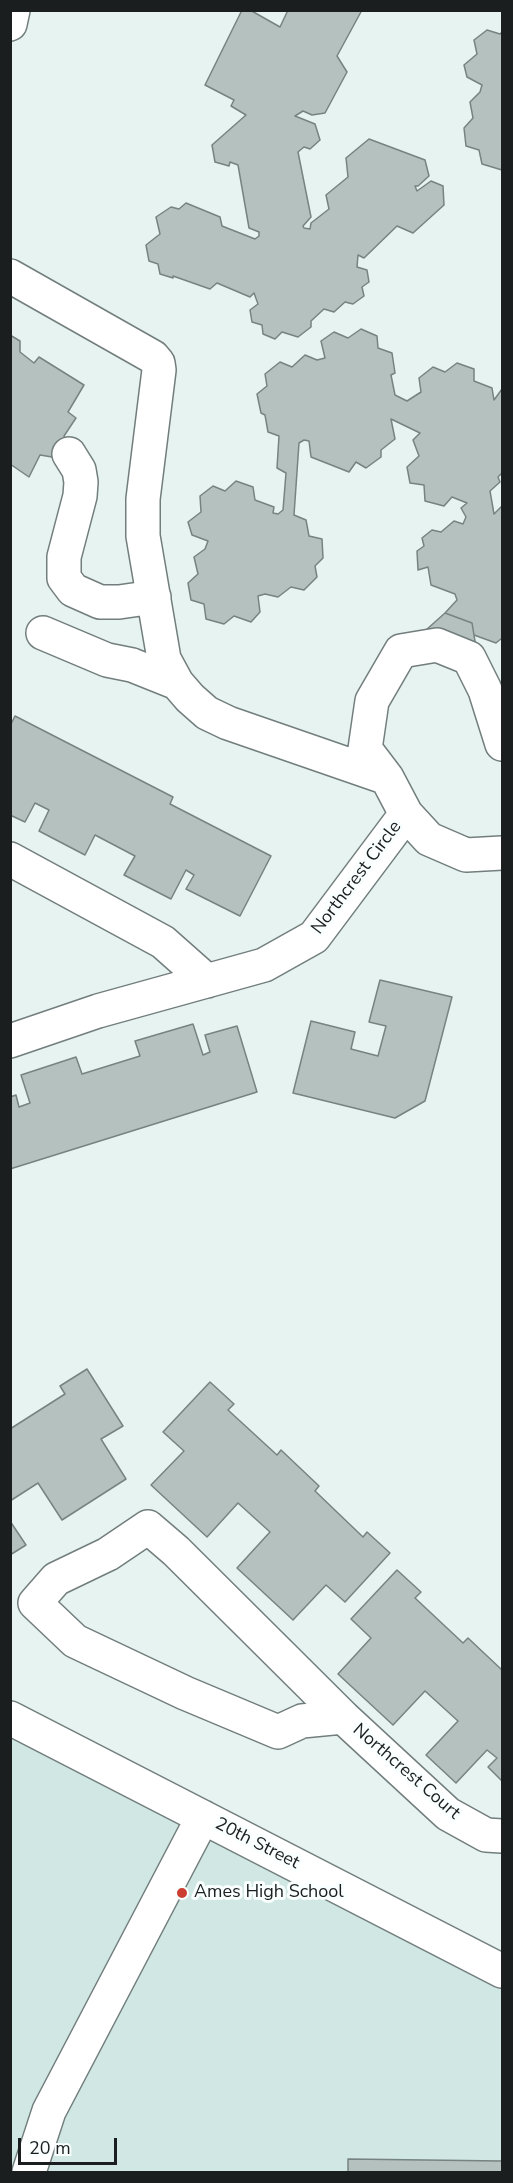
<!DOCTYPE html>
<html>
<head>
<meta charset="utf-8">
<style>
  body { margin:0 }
  #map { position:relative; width:513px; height:2183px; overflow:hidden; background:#e6f3f1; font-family:"Nunito Sans",sans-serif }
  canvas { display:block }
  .frame { position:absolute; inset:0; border:12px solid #1a1e1e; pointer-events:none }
  .scale { position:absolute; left:18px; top:2138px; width:99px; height:27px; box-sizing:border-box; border:3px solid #1a1e1e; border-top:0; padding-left:8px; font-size:18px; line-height:21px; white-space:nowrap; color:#1a1e1e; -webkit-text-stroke:4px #f9fffe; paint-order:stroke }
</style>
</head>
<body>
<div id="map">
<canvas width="513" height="2183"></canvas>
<div class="frame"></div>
<div class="scale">20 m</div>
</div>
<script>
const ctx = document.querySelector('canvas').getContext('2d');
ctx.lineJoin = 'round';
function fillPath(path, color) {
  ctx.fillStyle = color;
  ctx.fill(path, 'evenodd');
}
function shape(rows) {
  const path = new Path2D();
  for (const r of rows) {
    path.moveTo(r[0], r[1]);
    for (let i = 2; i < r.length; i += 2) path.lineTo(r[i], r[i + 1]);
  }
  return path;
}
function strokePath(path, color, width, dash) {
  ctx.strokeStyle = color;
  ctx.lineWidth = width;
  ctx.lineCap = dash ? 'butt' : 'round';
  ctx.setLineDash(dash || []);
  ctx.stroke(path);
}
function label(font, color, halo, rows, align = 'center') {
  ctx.font = font + ' "Nunito Sans",sans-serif';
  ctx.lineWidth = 6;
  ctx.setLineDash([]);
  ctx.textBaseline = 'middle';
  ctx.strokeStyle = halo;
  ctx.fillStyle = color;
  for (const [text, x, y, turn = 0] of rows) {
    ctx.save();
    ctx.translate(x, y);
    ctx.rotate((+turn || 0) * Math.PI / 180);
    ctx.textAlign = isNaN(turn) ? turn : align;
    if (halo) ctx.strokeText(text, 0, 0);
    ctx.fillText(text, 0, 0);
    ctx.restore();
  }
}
const built = shape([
  [10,1718,502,1970,502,2172,11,2172]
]);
const building = shape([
  [242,10,250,10,280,27,288,10,362,10,337,56,347,72,325,113,312,115,303,111,295,116,315,124,320,140,310,149,304,147,298,152,311,217,303,226,304,228,310,229,311,223,329,209,326,195,348,177,346,158,369,139,425,160,429,176,418,186,415,186,417,191,431,181,443,186,444,205,413,233,397,226,364,258,358,255,357,267,367,270,369,282,362,287,364,296,353,304,345,302,334,312,324,309,311,321,311,327,298,337,282,332,275,339,263,334,262,325,252,322,250,310,258,304,254,293,250,297,217,283,210,289,173,276,173,278,160,274,158,264,149,261,146,245,160,234,156,217,171,207,179,209,186,203,220,217,222,226,255,239,259,236,259,232,249,228,238,165,230,162,229,166,215,162,212,145,246,115,231,106,234,100,205,85,242,10],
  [487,30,500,34,502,32,502,170,482,164,479,150,466,146,464,128,473,118,470,102,480,92,482,85,467,77,464,65,477,54,474,40,487,30],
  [361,329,377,336,378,348,392,353,395,373,391,375,395,395,407,401,421,392,419,378,433,367,445,372,457,363,474,369,474,381,492,388,494,400,502,389,502,473,498,477,500,482,490,491,494,514,502,506,502,638,496,643,474,635,472,623,445,613,457,600,455,594,431,585,428,567,418,570,417,551,424,546,422,538,432,530,441,532,454,521,463,524,466,517,461,508,467,503,452,497,444,506,425,501,424,485,410,483,407,467,419,456,413,440,420,433,391,419,395,439,381,450,381,457,366,468,356,462,349,472,311,457,309,441,304,440,299,443,294,515,306,520,309,536,322,539,323,558,315,566,317,577,304,590,291,587,278,597,265,594,258,596,260,612,251,622,234,616,224,624,206,619,204,604,191,600,188,583,198,574,194,557,205,549,208,541,192,535,188,522,201,512,200,496,213,486,225,491,236,481,253,487,255,500,274,507,273,513,278,514,283,510,286,473,277,468,279,436,268,432,265,415,261,413,257,394,267,386,265,374,280,362,292,367,305,355,317,360,325,358,321,341,334,332,348,338,361,329],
  [10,335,20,341,20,352,34,363,39,357,84,385,68,412,76,418,64,436,67,444,58,458,40,455,29,477,10,464,10,335],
  [445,613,472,623,478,659,417,638,445,613],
  [15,716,173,797,170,804,271,856,240,916,186,889,194,875,186,870,171,899,124,875,135,856,95,835,85,855,39,831,49,810,35,803,25,822,10,815,10,726,15,716],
  [380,980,452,997,425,1101,395,1118,293,1093,311,1021,355,1032,351,1049,378,1056,386,1026,369,1022,380,980],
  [193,1024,203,1055,210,1052,205,1035,237,1026,257,1092,10,1169,10,1097,16,1095,19,1107,30,1103,21,1075,76,1057,82,1074,140,1056,135,1041,193,1024],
  [87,1369,123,1426,101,1439,126,1479,62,1520,38,1483,10,1501,10,1429,65,1394,60,1386,87,1369],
  [210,1382,234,1404,228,1410,277,1455,281,1450,319,1486,315,1491,363,1537,367,1532,390,1553,345,1602,326,1585,293,1620,237,1568,270,1532,238,1503,207,1537,151,1485,184,1451,163,1432,210,1382],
  [10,1521,26,1545,10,1555,10,1521],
  [397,1570,421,1592,415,1598,463,1643,468,1638,502,1670,502,1781,488,1767,497,1758,487,1750,456,1783,426,1755,458,1721,425,1691,393,1725,338,1674,371,1638,351,1619,397,1570],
  [348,2159,502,2161,502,2172,348,2172,348,2159]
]);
const minor = shape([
  [10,24,13,10],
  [10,276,153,357,158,363,159,370,143,499,143,536,164,659,177,683,190,698,207,713,228,723,387,778],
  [69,454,79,470,81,482,80,496,64,557,64,578,73,590,100,602,119,602,154,597],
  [43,633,107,660,132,665,177,683],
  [502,744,485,690,469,658,437,645,401,651,372,701,365,749,387,778,406,814,429,839,466,855,502,853],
  [10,859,163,942,207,981],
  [10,1041,98,1011,264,965,314,937,406,814],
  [148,1527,176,1551,343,1717,302,1721,278,1732,185,1693,75,1641,35,1603,56,1579,108,1554,148,1527],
  [343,1717,448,1814,486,1835,502,1836],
  [10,1718,502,1971],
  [29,2172,49,2111,203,1817]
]);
const markers = [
  [182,1893,6,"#cb3e31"]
];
const streetNames = [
  ["Northcrest Circle",357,878,-53],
  ["Northcrest Court",406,1772,41],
  ["20th Street",257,1844,27]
];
const poiNames = [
  ["Ames High School",194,1893]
];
fillPath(built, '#d0e7e4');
fillPath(building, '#b4c1bf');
strokePath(building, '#778381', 1.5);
strokePath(minor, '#727e7d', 36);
strokePath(minor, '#fff', 33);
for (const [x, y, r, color] of markers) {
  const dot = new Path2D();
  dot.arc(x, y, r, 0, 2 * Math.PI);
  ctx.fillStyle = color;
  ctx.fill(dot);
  strokePath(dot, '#f9fffe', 2);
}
label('18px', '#1a1e1e', '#f9fffe', streetNames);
label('18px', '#1a1e1e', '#f9fffe', poiNames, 'left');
</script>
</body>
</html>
